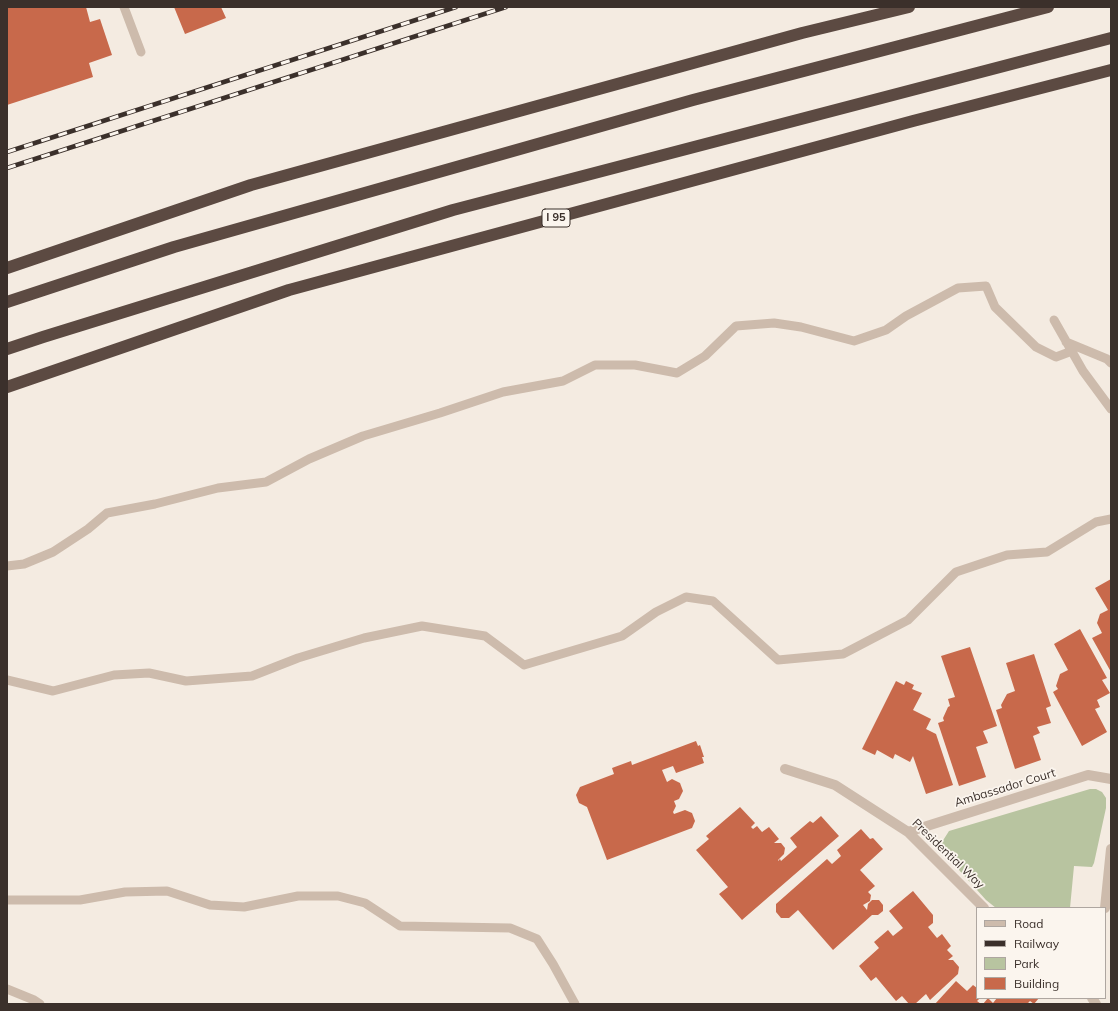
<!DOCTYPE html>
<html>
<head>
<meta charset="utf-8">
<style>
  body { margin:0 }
  #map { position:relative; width:1118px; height:1011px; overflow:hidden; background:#f4ebe1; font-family:Mulish,sans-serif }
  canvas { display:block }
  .frame { position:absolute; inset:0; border:8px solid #3b302b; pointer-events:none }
  .legend { position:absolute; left:976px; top:907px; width:130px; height:92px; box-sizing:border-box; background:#fbf5ee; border:1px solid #aea6a0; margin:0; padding:5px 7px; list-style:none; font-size:12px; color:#3b302b }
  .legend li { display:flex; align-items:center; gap:8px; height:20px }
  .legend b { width:20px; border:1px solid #aea6a0 }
</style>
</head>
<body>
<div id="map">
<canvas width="1118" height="1011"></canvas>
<div class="frame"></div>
<ul class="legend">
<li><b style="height:5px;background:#cdbbac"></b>Road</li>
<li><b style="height:5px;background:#3b302b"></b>Railway</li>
<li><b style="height:11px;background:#b8c4a0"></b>Park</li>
<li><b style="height:11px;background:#c8694b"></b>Building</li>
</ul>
</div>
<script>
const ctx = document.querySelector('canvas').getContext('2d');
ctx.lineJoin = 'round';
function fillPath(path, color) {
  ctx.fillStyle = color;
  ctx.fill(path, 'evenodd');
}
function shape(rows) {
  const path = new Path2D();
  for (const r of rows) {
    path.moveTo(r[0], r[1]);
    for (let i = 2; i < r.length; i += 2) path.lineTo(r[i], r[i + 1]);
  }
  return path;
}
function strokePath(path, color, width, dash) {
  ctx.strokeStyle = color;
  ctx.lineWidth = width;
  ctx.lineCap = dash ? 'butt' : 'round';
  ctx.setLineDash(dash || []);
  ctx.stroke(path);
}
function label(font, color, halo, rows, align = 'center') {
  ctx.font = font + ' Mulish,sans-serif';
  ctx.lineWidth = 3.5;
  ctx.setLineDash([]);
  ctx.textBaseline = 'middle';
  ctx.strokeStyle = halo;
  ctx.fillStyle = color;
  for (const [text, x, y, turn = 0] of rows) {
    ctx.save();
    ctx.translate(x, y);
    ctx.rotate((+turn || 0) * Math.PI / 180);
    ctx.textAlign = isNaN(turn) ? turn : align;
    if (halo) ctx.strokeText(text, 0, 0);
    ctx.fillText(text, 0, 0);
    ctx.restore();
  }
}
const green = shape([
  [1090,789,1096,789,1102,792,1106,798,1106,808,1094,863,1092,867,1074,866,1070,908,996,908,986,900,942,851,942,842,949,831]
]);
const building = shape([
  [7,7,86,7,90,22,100,19,112,55,89,63,93,77,7,105],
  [174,7,221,7,226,18,185,34],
  [1111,579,1111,672,1092,638,1102,633,1097,623,1100,614,1108,610,1095,588],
  [1080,629,1107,678,1102,680,1110,693,1097,700,1100,707,1095,709,1107,732,1082,746,1053,692,1058,689,1056,686,1060,674,1068,670,1054,644],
  [970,647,997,726,983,731,988,743,976,747,986,777,959,786,938,723,944,721,943,718,948,707,950,706,948,699,955,697,941,656],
  [1034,654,1051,706,1046,708,1051,723,1037,727,1040,733,1033,736,1041,760,1015,769,996,710,1002,708,1001,705,1007,694,1015,691,1006,663],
  [896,681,904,685,906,681,914,685,912,689,922,693,913,710,931,719,926,729,936,734,953,785,926,794,913,756,910,762,895,754,893,759,877,750,875,755,862,749],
  [696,741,698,746,700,745,704,757,702,757,704,763,676,773,673,766,662,770,667,782,672,779,680,783,683,791,679,799,674,801,676,806,673,812,674,814,685,810,692,813,695,821,692,828,607,860,587,807,579,803,576,795,580,787,614,774,612,768,631,761,632,765],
  [740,807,755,823,751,827,753,829,757,826,762,832,769,827,779,839,774,843,781,843,785,848,784,854,778,860,778,861,780,859,781,861,797,847,790,838,810,821,813,823,821,816,839,836,742,920,719,894,728,887,696,850,709,839,706,836],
  [861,829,870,839,873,838,883,849,860,870,875,886,868,892,871,895,870,901,863,905,867,910,868,904,872,900,879,900,883,905,883,911,878,915,872,915,833,950,798,910,789,918,781,918,776,912,776,904,827,859,832,864,841,856,837,850],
  [913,891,933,915,933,923,928,927,937,938,942,934,951,946,947,950,953,956,948,960,953,960,959,967,958,974,930,1000,926,994,915,1004,909,1004,902,996,896,1001,876,977,871,981,859,966,879,948,874,942,888,930,893,936,903,928,889,911],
  [956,981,967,991,973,985,977,988,977,998,980,998,977,1001,981,1004,935,1004],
  [988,998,993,1003,997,998,1039,998,1034,1004,1030,1001,1027,1004,983,1004]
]);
const service = shape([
  [124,7,141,52],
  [1054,320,1083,371,1111,409],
  [1066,342,1107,359,1111,363],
  [7,566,24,564,53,552,88,529,107,513,155,504,218,488,266,482,309,459,363,436,440,413,503,392,563,381,595,365,635,365,677,373,705,356,736,326,774,323,801,327,854,341,886,330,906,316,958,288,986,286,995,307,1036,347,1056,357,1072,351],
  [7,680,53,691,114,675,149,673,186,681,252,676,298,658,364,638,422,626,485,636,524,665,622,636,656,612,686,597,713,601,778,660,843,654,908,620,956,572,1007,555,1047,552,1096,522,1111,519],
  [7,900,80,900,125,892,167,891,210,905,244,907,298,896,338,896,365,903,400,926,510,928,537,939,553,964,575,1004],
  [7,989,34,1000,40,1004]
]);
const minor = shape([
  [785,769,835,785,908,832,984,908],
  [908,832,1088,775,1111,779],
  [1105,908,1111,849],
  [1092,998,1096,1004]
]);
const motorway = shape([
  [7,268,251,185,802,33,909,7],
  [7,302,174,247,693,100,1048,7],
  [7,349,43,337,453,210,1111,38],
  [7,387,289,290,913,121,1111,70]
]);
const rail = shape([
  [7,152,456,7],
  [7,168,506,7]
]);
const shields = [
  [556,218,28]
];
const shieldNames = [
  ["I 95",556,218]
];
const streetNames = [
  ["Ambassador Court",1005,788,-17],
  ["Presidential Way",948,854,44]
];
fillPath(green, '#b8c4a0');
fillPath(building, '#c8694b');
strokePath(service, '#cdbbac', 9);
strokePath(minor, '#cdbbac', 10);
strokePath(motorway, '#5c4a42', 12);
strokePath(rail, '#3b302b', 4.5);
strokePath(rail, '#fbf5ee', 3, [9]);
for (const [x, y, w] of shields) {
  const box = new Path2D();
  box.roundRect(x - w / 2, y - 9, w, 18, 3);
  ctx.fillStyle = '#fbf5ee';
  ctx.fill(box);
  strokePath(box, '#3b302b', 1);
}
label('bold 11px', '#3b302b', null, shieldNames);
label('12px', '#3b302b', '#fbf5ee', streetNames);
</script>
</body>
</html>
